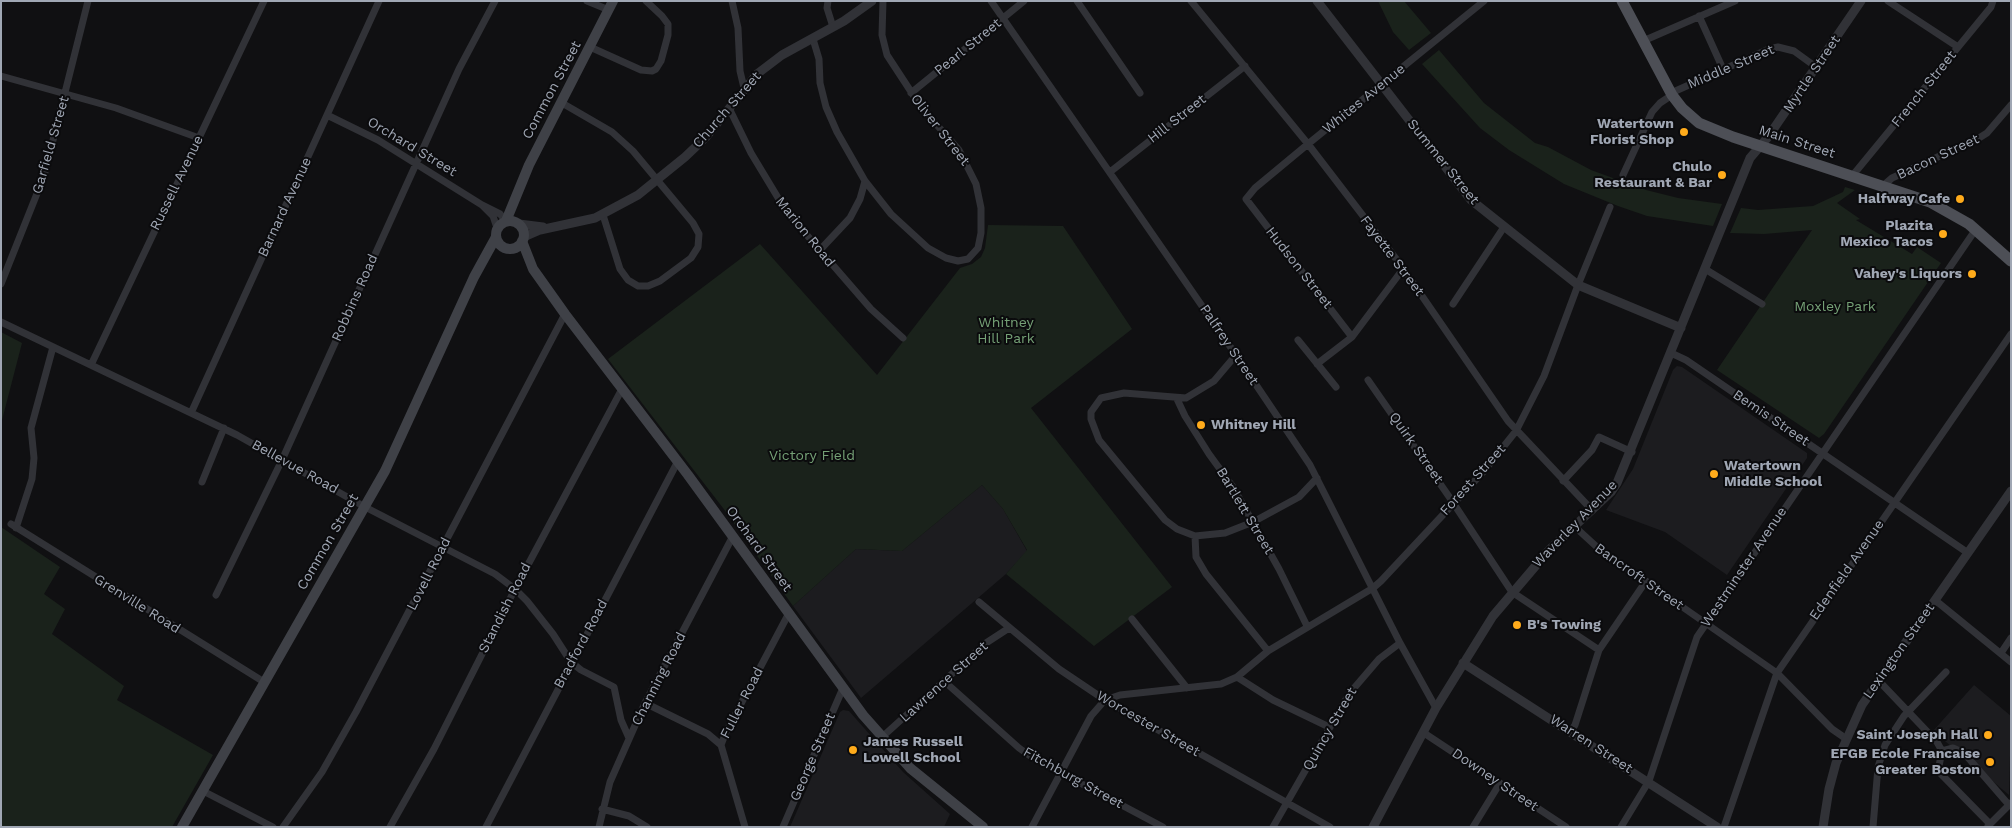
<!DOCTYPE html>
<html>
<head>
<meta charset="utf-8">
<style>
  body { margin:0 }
  #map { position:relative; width:2012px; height:828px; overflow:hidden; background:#101012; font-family:"Work Sans",sans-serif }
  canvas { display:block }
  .frame { position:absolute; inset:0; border:2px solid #a0a7b4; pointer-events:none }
</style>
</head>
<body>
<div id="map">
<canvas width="2012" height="828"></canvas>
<div class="frame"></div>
</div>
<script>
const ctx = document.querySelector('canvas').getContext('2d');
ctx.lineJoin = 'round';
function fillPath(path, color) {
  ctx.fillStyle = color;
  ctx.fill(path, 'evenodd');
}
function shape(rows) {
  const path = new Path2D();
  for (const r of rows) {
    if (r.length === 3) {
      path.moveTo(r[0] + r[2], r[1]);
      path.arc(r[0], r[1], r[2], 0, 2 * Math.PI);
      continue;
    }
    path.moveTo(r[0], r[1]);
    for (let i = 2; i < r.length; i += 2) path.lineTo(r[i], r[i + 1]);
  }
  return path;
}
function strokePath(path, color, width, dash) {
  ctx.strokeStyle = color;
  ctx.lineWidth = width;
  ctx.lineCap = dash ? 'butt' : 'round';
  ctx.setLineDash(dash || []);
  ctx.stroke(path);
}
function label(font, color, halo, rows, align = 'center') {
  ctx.font = font + ' "Work Sans",sans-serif';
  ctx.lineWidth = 4;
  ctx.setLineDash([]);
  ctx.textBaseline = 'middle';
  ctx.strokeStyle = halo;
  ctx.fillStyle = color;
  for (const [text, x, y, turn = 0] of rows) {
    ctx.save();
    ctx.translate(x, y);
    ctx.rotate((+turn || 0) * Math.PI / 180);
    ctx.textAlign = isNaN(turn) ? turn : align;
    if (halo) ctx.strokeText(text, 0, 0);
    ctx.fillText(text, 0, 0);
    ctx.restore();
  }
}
const built = shape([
  [1677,366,1682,367,1807,453,1807,458,1727,575,1665,532,1606,510,1633,469,1673,370],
  [982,485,1003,509,1027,551,1006,574,861,698,793,606,856,549,902,551],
  [1974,685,2011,716,2009,795,1933,731],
  [843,710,849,711,903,772,950,814,944,827,790,827,840,712]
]);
const green = shape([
  [1378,1,1404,1,1431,33,1409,50,1393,32],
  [1439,50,1484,103,1535,143,1548,147,1591,170,1646,190,1678,198,1722,204,1713,226,1647,216,1618,206,1564,184,1509,150,1480,128,1422,64],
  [1845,187,1855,190,1837,203,1860,219,1856,220,1912,254,1917,247,1941,263,1824,434,1819,438,1717,370,1812,230,1764,234,1730,233,1741,208,1758,210,1813,206,1843,192],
  [988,225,1063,226,1132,329,1031,408,1172,587,1094,646,1006,574,1027,550,1003,509,982,485,902,551,856,549,793,606,723,508,608,359,760,244,877,375,960,268,972,264,981,257,985,248],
  [1,332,22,343,1,424],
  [1,527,60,567,44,594,65,609,52,634,124,686,117,700,213,755,172,827,1,827]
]);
const minor = shape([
  [587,1,609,10],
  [732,1,738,28,740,71,744,88],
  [828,1,827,8,833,27],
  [991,1,1236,355,1310,465,1400,643,1436,708],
  [1077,1,1140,93],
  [1191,1,1308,144,1400,264,1508,421,1592,510],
  [1888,1,1958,47],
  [1699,16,1723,69],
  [813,39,819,59,820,83,826,107,837,132,865,181,891,214,928,248,946,258,958,261,968,259,978,248,981,233,981,208,976,184,959,150,921,107,887,55,882,35,883,1],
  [1643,41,1735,1],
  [590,47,641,70,652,71,656,69,661,61,668,35,668,24,662,16,646,1],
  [1,76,116,108,199,138],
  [911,93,1024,1],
  [1671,93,1769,49,1778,47,1794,51,1816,67],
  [562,103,612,132,633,151,693,223,699,234,698,247,691,258,660,281,648,286,638,286,628,280,620,269,603,215],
  [730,110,751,153,786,211,871,309,903,338],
  [327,115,378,140,482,205],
  [1110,172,1245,66],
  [1623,175,1652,112,1660,103,1672,95],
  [1853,175,1991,7,1993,1],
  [1884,185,1892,178,1979,138,1987,133,2011,105],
  [497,228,493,216,482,205,500,214,506,221],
  [819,251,850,218,860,199,865,181],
  [1705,269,1762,304],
  [1,284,44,176,88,1],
  [1453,304,1504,227],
  [1,322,237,435,365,507,495,574,515,589,527,601,553,634,571,662,581,670,614,687,621,720,629,738],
  [1352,337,1246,199,1255,188,1308,144,1484,1],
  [1298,340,1336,387],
  [1671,353,1686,360,1968,553],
  [1236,355,1214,381,1186,398,1124,393,1101,398,1091,412,1091,419,1099,440,1165,520,1177,529,1195,536,1225,533,1253,522,1299,497,1317,478],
  [1317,364,1352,337,1403,269],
  [91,365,264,1],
  [1368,380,1450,498,1512,592,1599,650],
  [1177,399,1185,416,1209,454,1233,487,1279,569,1307,626],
  [191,413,379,1],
  [1563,481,1592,450,1599,437,1632,452],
  [202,482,224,428],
  [11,524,264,682],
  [1574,526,1598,548,1777,673,1832,729,1845,738],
  [16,528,32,479,34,458,31,428,53,347],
  [1195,536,1196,557,1206,574,1268,651],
  [216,595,282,460,459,69,495,1],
  [1935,600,2011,662],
  [979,602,1059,669,1105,700,1330,827],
  [1132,619,1187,688],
  [2001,653,2011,638],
  [1237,677,1268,651,1373,588,1381,581,1484,471,1516,431,1544,376,1578,285,1610,207],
  [1878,680,1937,742,1942,751,1939,766,1940,773,1990,824],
  [944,681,1019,748,1033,758,1163,827],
  [645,703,708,734,721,745],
  [1571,731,1575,725,1599,650,1646,581],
  [1424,733,1566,827],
  [881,738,986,643,1009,628],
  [1942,751,1953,748,1964,753,2009,805],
  [203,791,273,827],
  [602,809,629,816,647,827],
  [1988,826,2011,803],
  [283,827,322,772,356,712,565,314],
  [390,827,434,749,515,589,622,389],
  [486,827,678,461],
  [599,827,610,782,645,703,733,536],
  [745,827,721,745,726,732,789,613],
  [783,827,843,688],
  [1032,827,1091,716,1105,700,1120,695,1221,684,1237,677,1273,700,1329,727],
  [1273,827,1349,694,1379,659,1400,643],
  [1473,827,1500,783],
  [1621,827,1649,781,1697,637,1976,229],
  [1724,827,1777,673,2011,334],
  [1873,827,1878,767,1885,745,1904,716,1946,672]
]);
const tertiary = shape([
  [1317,1,1471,200,1578,285,1681,328],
  [519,224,543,227],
  [524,237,540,230,595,218,638,195,685,157,706,137,757,74,782,55,844,21,872,1],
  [1463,663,1717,827],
  [1373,827,1436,708,1493,616,1550,549,1611,492,1617,483,1750,158,1768,137,1861,1],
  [1823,827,1829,789,1836,763,1862,705,2011,491]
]);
const secondary = shape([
  [510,235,14],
  [506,221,529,165,613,1],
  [522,241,533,269,565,314,688,475,863,715,910,768,983,827],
  [182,827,385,471,474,277,496,237]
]);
const primary = shape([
  [1622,1,1672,95,1682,108,1699,123,1733,137,1930,202,1969,224,2011,261]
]);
const markers = [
  [1684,132,5,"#ffab1b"],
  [1722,175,5,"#ffab1b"],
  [1960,199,5,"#ffab1b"],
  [1943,234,5,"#ffab1b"],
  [1972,274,5,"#ffab1b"],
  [1201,425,5,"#ffab1b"],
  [1714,474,5,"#ffab1b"],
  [1517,625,5,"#ffab1b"],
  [1988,735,5,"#ffab1b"],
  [853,750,5,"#ffab1b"],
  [1990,762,5,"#ffab1b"]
];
const streetNames = [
  ["Pearl Street",968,47,-39],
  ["Middle Street",1731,67,-23],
  ["Myrtle Street",1812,74,-56],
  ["French Street",1924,89,-51],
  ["Common Street",552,90,-62],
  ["Whites Avenue",1364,99,-39],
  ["Church Street",727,110,-49],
  ["Hill Street",1177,119,-38],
  ["Oliver Street",940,130,52],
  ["Main Street",1797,142,18],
  ["Garfield Street",51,145,-74],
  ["Orchard Street",412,147,31],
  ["Bacon Street",1938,157,-25],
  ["Summer Street",1443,162,51],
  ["Russell Avenue",177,183,-64],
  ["Barnard Avenue",285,207,-65],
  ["Marion Road",805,232,51],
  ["Fayette Street",1392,256,53],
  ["Hudson Street",1299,268,52],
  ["Robbins Road",355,298,-66],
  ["Palfrey Street",1229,345,56],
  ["Bemis Street",1771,418,34],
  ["Quirk Street",1416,448,55],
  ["Bellevue Road",295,467,29],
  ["Forest Street",1473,480,-48],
  ["Bartlett Street",1245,511,59],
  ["Waverley Avenue",1575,524,-46],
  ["Common Street",328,542,-60],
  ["Orchard Street",759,549,54],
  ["Westminster Avenue",1744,567,-56],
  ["Edenfield Avenue",1847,570,-55],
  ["Lovell Road",429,574,-63],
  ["Bancroft Street",1639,577,35],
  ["Grenville Road",137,604,32],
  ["Standish Road",505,608,-63],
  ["Bradford Road",581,644,-62],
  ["Lexington Street",1899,651,-55],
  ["Channing Road",659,679,-63],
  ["Lawrence Street",944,682,-42],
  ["Fuller Road",742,703,-63],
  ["Worcester Street",1148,724,30],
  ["Quincy Street",1330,729,-60],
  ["Warren Street",1591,744,33],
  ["George Street",813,757,-67],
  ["Fitchburg Street",1073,778,29],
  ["Downey Street",1495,780,34]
];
const poiNames = [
  ["Watertown",1674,124],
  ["Florist Shop",1674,140],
  ["Chulo",1712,167],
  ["Restaurant & Bar",1712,183],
  ["Halfway Cafe",1950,199],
  ["Plazita",1933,226],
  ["Mexico Tacos",1933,242],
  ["Vahey's Liquors",1962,274],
  ["Whitney Hill",1211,425,"left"],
  ["Watertown",1724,466,"left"],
  ["Middle School",1724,482,"left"],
  ["B's Towing",1527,625,"left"],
  ["Saint Joseph Hall",1978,735],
  ["James Russell",863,742,"left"],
  ["Lowell School",863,758,"left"],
  ["EFGB Ecole Francaise",1980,754],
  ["Greater Boston",1980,770]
];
const parkNames = [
  ["Moxley Park",1835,307],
  ["Whitney",1006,323],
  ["Hill Park",1006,339],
  ["Victory Field",812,456]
];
fillPath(built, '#1c1c1f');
fillPath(green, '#1a221b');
strokePath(minor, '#313237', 7);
strokePath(tertiary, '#313237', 9);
strokePath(secondary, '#3f4147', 10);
strokePath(primary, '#4d4f56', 11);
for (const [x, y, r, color] of markers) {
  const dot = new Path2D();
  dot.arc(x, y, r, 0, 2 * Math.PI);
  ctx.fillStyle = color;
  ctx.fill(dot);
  strokePath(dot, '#0b0b0d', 2);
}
label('14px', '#a0a7b4', '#0b0b0d', streetNames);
label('bold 14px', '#a0a7b4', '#0b0b0d', poiNames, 'right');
label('14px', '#75a176', '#0b0b0d', parkNames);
</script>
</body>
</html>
